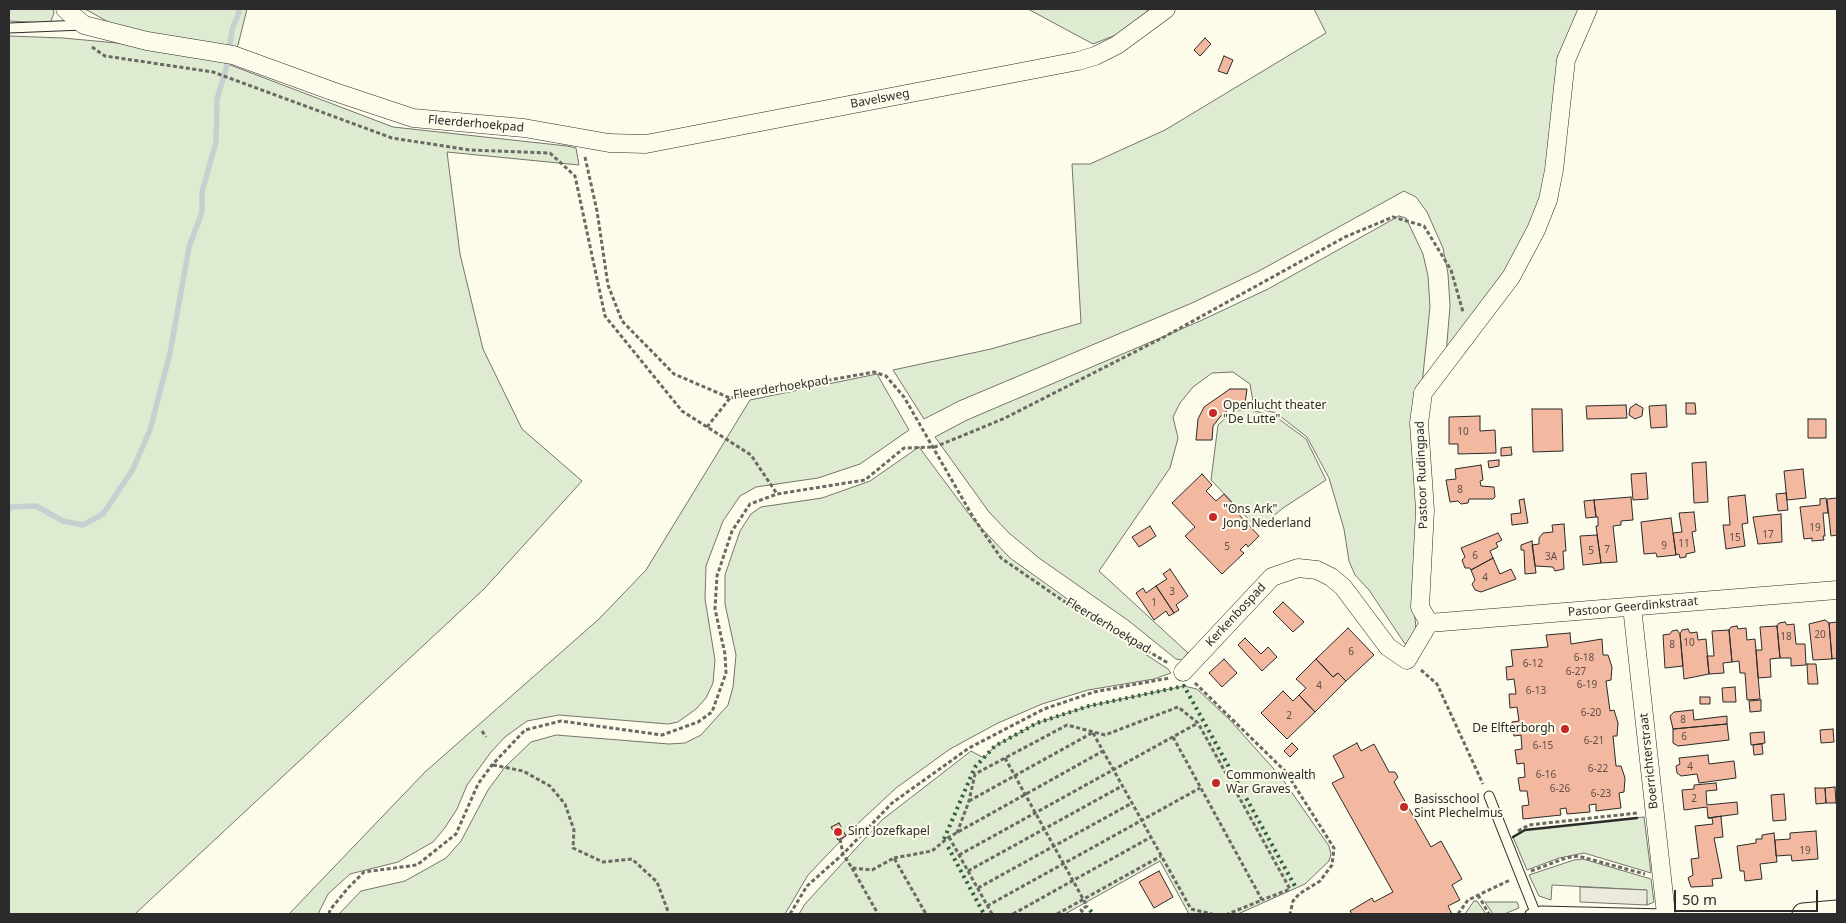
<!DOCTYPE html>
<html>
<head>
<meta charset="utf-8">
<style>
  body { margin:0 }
  #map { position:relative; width:1846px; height:923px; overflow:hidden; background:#fdfbea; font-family:"Noto Sans",sans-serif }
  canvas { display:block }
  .frame { position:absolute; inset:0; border:10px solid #2b2b2b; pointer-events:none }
  .scale { position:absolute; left:1674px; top:890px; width:144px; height:22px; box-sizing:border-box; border:2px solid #2b2b2b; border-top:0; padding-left:6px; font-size:15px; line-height:18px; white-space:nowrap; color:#2b2b2b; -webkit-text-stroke:4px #fdfbea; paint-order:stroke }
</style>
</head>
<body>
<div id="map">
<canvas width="1846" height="923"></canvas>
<div class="frame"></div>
<div class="scale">50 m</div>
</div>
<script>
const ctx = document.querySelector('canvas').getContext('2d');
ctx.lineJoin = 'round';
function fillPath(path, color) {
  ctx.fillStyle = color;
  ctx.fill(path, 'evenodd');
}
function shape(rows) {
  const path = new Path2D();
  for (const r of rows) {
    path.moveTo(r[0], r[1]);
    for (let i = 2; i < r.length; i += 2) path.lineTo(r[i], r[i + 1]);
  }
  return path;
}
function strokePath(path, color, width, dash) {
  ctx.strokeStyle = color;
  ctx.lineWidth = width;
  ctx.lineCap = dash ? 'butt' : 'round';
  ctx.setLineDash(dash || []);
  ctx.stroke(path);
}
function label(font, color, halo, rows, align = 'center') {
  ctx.font = font + ' "Noto Sans",sans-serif';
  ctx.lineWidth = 4;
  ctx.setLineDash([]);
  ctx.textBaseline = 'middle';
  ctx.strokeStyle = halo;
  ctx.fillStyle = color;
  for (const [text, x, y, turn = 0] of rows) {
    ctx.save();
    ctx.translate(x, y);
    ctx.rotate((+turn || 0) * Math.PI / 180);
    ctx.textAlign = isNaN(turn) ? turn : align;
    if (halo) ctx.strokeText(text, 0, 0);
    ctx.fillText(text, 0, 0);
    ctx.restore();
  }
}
const green = shape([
  [9,9,53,9,54,13,51,21,45,23,9,21,9,9],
  [85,9,247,9,237,49,121,29,85,9],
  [1028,9,1146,9,1152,17,1131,29,1093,44,1028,9],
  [1314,9,1580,9,1562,52,1558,55,1548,185,1515,262,1446,354,1450,306,1448,274,1443,248,1427,212,1416,197,1404,191,1259,271,1192,303,959,401,924,419,893,370,991,349,1081,323,1072,164,1090,164,1165,130,1326,33,1314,9],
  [9,36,63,38,117,43,212,58,393,127,567,146,576,148,579,165,447,152,460,254,483,349,522,429,582,481,484,589,135,914,9,914,9,36],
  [1399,216,1406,218,1423,254,1428,276,1430,307,1420,404,1414,606,1417,641,1412,645,1405,644,1369,590,1355,575,1349,561,1344,529,1329,478,1307,437,1276,413,1254,408,1250,384,1233,372,1212,373,1193,387,1180,403,1173,417,1178,438,1170,468,1099,571,1188,653,1182,660,1176,659,1129,621,1039,558,1009,533,989,512,935,437,967,420,1200,321,1268,289,1399,216],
  [877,374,909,430,860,464,818,478,756,487,740,496,723,521,706,566,705,599,715,660,713,683,706,698,696,709,678,722,668,724,559,715,527,721,505,737,491,752,467,785,457,809,444,829,433,842,398,862,350,874,328,894,318,914,289,914,425,772,599,619,646,570,750,400,877,374],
  [1247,409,1275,416,1306,439,1326,480,1283,508,1258,529,1211,480,1218,425,1233,411,1247,409],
  [919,447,972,518,1010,558,1133,646,1168,669,1171,673,1154,679,1088,690,1042,704,998,723,950,749,896,788,852,829,808,875,785,914,339,914,361,891,405,881,446,858,461,841,488,790,505,767,531,742,556,735,669,744,685,743,701,735,728,705,733,687,736,655,725,604,725,575,740,531,751,514,761,507,822,498,870,481,919,447],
  [1184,686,1197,689,1230,720,1281,777,1329,846,1331,854,1329,861,1305,884,1238,914,1189,914,1160,861,1065,914,799,914,805,904,882,820,971,751,984,758,995,746,1037,723,1089,706,1184,686],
  [1644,817,1651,873,1584,853,1559,858,1527,870,1513,837,1525,830,1644,817],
  [1583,859,1651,879,1654,902,1647,905,1646,890,1552,885,1551,900,1539,896,1529,875,1574,860,1583,859],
  [1474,901,1477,901,1486,914,1465,914,1474,901],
  [1485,902,1517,902,1519,908,1504,914,1493,914,1485,902]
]);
const parking = shape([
  [1580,887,1647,890,1647,905,1580,902,1580,887]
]);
const stream = shape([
  [230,44,232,30,239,12,238,9],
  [9,510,10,507,36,506,63,521,83,525,103,514,133,469,150,430,170,353,189,247,202,212,202,192,216,142,217,99,227,65]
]);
const building = shape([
  [1205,38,1211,44,1200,56,1194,50,1205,38],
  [1224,56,1233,60,1227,74,1218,71,1224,56],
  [1230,389,1247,389,1245,404,1229,409,1220,417,1213,426,1212,440,1196,440,1198,419,1204,407,1230,389],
  [1686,403,1695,403,1696,414,1686,414,1686,403],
  [1636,404,1643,408,1642,416,1635,419,1629,415,1630,408,1636,404],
  [1626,405,1627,418,1587,419,1586,406,1626,405],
  [1666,405,1667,427,1651,428,1649,406,1666,405],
  [1532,409,1562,409,1563,451,1533,452,1532,409],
  [1480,416,1480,431,1495,430,1496,453,1458,454,1458,444,1449,444,1449,417,1480,416],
  [1808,419,1826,419,1826,438,1808,438,1808,419],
  [1511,447,1512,455,1501,456,1501,448,1511,447],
  [1499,460,1499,466,1489,468,1488,461,1499,460],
  [1706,462,1708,502,1694,503,1692,463,1706,462],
  [1481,465,1483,480,1480,481,1481,486,1494,487,1495,497,1493,499,1469,499,1468,503,1461,504,1458,501,1450,502,1446,480,1456,479,1455,469,1481,465],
  [1803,469,1806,498,1787,500,1784,471,1803,469],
  [1646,473,1648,499,1633,500,1631,474,1646,473],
  [1202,474,1212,485,1206,491,1216,501,1224,494,1233,504,1231,506,1259,536,1248,547,1246,544,1240,550,1244,553,1222,574,1185,536,1195,527,1172,503,1202,474],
  [1786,493,1788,510,1778,511,1776,494,1786,493],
  [1745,495,1748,523,1742,524,1745,546,1726,549,1723,525,1730,525,1728,497,1745,495],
  [1631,497,1633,520,1621,521,1621,525,1613,526,1617,562,1601,563,1596,526,1598,526,1598,517,1596,517,1594,500,1631,497],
  [1837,498,1837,535,1831,536,1827,499,1837,498],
  [1524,499,1528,523,1512,525,1511,514,1521,513,1519,500,1524,499],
  [1820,499,1826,498,1828,513,1823,513,1825,536,1823,536,1824,540,1812,541,1812,538,1804,539,1800,507,1820,505,1820,499],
  [1594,500,1596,517,1586,518,1584,501,1594,500],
  [1694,512,1696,531,1692,532,1695,552,1686,554,1686,557,1680,558,1679,554,1676,555,1673,533,1682,532,1679,513,1694,512],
  [1781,514,1782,542,1758,544,1753,517,1781,514],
  [1671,518,1676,555,1657,557,1656,553,1644,554,1641,522,1671,518],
  [1564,524,1566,551,1563,551,1564,569,1555,571,1553,567,1535,566,1532,545,1539,544,1539,538,1543,533,1553,532,1552,525,1564,524],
  [1150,526,1156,536,1139,547,1132,537,1150,526],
  [1498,533,1502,540,1496,543,1498,547,1490,551,1493,558,1471,570,1470,568,1465,568,1462,560,1465,557,1461,548,1498,533],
  [1597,535,1601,563,1583,565,1580,536,1597,535],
  [1532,541,1536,573,1525,574,1524,550,1521,550,1521,545,1532,541],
  [1493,558,1500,574,1511,569,1516,579,1481,592,1475,590,1472,584,1475,580,1471,570,1493,558],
  [1170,569,1188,596,1176,605,1179,610,1174,613,1156,586,1167,579,1163,574,1170,569],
  [1156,586,1174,613,1169,616,1166,611,1154,620,1136,593,1143,588,1146,593,1156,586],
  [1283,602,1304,622,1293,632,1273,612,1283,602],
  [1825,620,1829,623,1832,659,1813,660,1809,624,1825,620],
  [1785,622,1787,625,1794,624,1796,644,1805,644,1806,665,1791,666,1791,658,1780,658,1777,626,1779,623,1785,622],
  [1837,622,1837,661,1837,658,1832,659,1829,623,1837,622],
  [1737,626,1738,629,1746,628,1747,640,1755,639,1760,699,1747,700,1745,673,1740,673,1739,661,1732,662,1729,630,1731,627,1737,626],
  [1777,626,1780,658,1770,659,1771,677,1758,678,1756,650,1762,650,1760,627,1777,626],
  [1348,628,1374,655,1346,681,1338,673,1333,677,1316,659,1348,628],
  [1688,629,1690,633,1697,632,1698,640,1706,639,1709,674,1684,679,1680,634,1682,630,1688,629],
  [1677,630,1680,634,1683,666,1665,668,1663,635,1670,634,1672,631,1677,630],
  [1729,630,1732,662,1723,663,1724,673,1709,674,1707,656,1714,656,1712,631,1729,630],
  [1570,633,1571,644,1602,639,1603,655,1608,655,1612,667,1611,680,1606,681,1610,711,1614,710,1618,723,1617,736,1613,736,1616,766,1621,766,1625,778,1624,792,1619,793,1621,808,1596,811,1596,804,1589,805,1590,812,1567,814,1566,808,1560,809,1561,815,1523,819,1522,806,1529,805,1527,791,1520,791,1518,778,1525,777,1524,763,1517,764,1515,750,1522,749,1521,735,1514,736,1512,722,1519,721,1517,707,1510,708,1509,694,1516,694,1514,679,1507,680,1506,667,1513,666,1511,650,1548,647,1546,635,1570,633],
  [1245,638,1261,654,1268,647,1277,657,1262,671,1238,645,1245,638],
  [1224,659,1237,673,1222,687,1209,673,1224,659],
  [1316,659,1333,677,1338,673,1346,681,1315,712,1299,695,1306,688,1296,679,1316,659],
  [1807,664,1816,664,1818,684,1808,684,1807,664],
  [1735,687,1736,702,1723,702,1722,688,1735,687],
  [1283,691,1293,701,1299,695,1315,712,1287,739,1261,713,1283,691],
  [1700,697,1710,697,1710,704,1700,704,1700,697],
  [1761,700,1761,711,1750,712,1749,701,1761,700],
  [1693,710,1694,720,1727,716,1727,724,1673,729,1670,716,1674,712,1693,710],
  [1727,724,1729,740,1678,746,1673,743,1673,729,1727,724],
  [1833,729,1834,742,1821,743,1820,730,1833,729],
  [1764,732,1765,743,1751,745,1750,733,1764,732],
  [1292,743,1298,749,1290,757,1284,751,1292,743],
  [1357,743,1361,751,1374,744,1389,772,1395,772,1398,777,1394,782,1431,847,1441,841,1462,879,1452,885,1460,900,1448,906,1452,914,1352,914,1350,911,1372,898,1374,902,1393,892,1332,783,1344,777,1333,756,1357,743],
  [1762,744,1763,754,1754,755,1753,745,1762,744],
  [1708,755,1709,764,1734,761,1736,778,1699,783,1697,774,1681,776,1677,773,1676,766,1680,764,1679,758,1708,755],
  [1716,783,1717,790,1706,791,1707,805,1737,802,1738,814,1708,818,1707,807,1684,810,1682,790,1694,789,1694,785,1716,783],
  [1835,787,1836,803,1826,803,1825,788,1835,787],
  [1815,788,1825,788,1826,803,1816,804,1815,788],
  [1784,794,1786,820,1773,821,1771,795,1784,794],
  [1721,817,1723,837,1714,838,1722,878,1712,879,1713,886,1691,887,1688,878,1693,875,1691,859,1699,858,1695,826,1713,824,1712,818,1708,818,1722,816,1721,817],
  [839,823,846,836,838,840,831,827,839,823],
  [1816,831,1818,859,1792,861,1791,855,1776,856,1775,840,1790,839,1790,833,1816,831],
  [1774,833,1777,862,1760,864,1762,879,1745,881,1744,871,1740,871,1737,846,1756,843,1756,839,1762,839,1762,835,1774,833],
  [1159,871,1173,897,1154,908,1139,882,1159,871]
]);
const path = shape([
  [92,47,105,56,213,72,392,138,470,150,550,153,575,176,605,316,682,411,751,455,777,494],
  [585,157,597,211,608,285,622,321,674,374,730,398,874,372,886,376,904,397,973,517,1001,558,1062,600,1168,663],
  [707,427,730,398],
  [1421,670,1437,684,1483,784],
  [1195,683,1286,772,1334,848,1332,865,1320,881,1299,894,1293,901,1290,914],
  [482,731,486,737],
  [1093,733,1191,909,1212,914],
  [1173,737,1262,900,1228,914],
  [1005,758,1087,906,1081,910,1084,914],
  [493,765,523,771,550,786,565,804,574,830,573,848,603,862,632,859,657,882,669,914],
  [969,801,1092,733],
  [1518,831,1529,825,1637,813],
  [957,833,969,801,975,774,1067,725,1105,735,1178,707,1198,723,1290,889,1262,900],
  [949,837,992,914],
  [840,839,843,854,852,868,872,870,894,858,926,914],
  [959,855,1198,723],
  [894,858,932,851,949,837,1103,751],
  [852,868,878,914],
  [968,871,1122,786],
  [1531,871,1566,858,1578,856,1645,874],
  [978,888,1132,803],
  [1478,895,1489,914],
  [987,906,1200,788],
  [329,914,330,910,348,888,364,872,417,865,456,834,478,784,492,765,525,730,561,721,662,735,698,722,712,712,726,673,725,654,715,609,717,576,732,531,750,504,777,494,865,480,904,448,935,447,1005,418,1164,337,1345,237,1393,217,1424,226,1451,270,1463,312],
  [790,914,807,886,843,854,892,803,969,748,1044,709,1094,692,1169,678],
  [1013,914,1151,837],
  [1057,914,1161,856],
  [1458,914,1468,900,1510,880]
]);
const service = shape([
  [9,28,83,25],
  [1489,796,1535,912],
  [1530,914,1541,911,1666,914]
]);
const minor = shape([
  [65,9,84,25,147,41,233,55,332,91,413,118,524,128,609,143,646,144,1078,61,1095,56,1117,45,1166,9],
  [1632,607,1666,914],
  [1429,623,1420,607,1425,510,1419,423,1423,393,1511,277,1536,230,1548,200,1554,170,1566,60,1588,9],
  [1429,623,1837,590],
  [1183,672,1272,577,1298,568,1317,570,1331,577,1343,587,1388,647,1407,660,1429,623]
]);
const tertiary = shape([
  [1803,914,1837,911]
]);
const hedge = shape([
  [944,839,975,767,995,746,1037,723,1089,706,1184,686,1296,888],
  [948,847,984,914],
  [1090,910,1093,914]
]);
const wall = shape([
  [1513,837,1525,830,1637,818]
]);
const markers = [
  [1213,413,5,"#c62828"],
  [1213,517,5,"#c62828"],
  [1565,729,5,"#c62828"],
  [1216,783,5,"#c62828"],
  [1404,807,5,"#c62828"],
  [838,832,5,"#c62828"]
];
const numberNames = [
  ["10",1463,432],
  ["8",1460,490],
  ["19",1815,528],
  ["17",1768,535],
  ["15",1735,538],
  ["11",1684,544],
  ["9",1664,546],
  ["5",1227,547],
  ["7",1607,550],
  ["5",1591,551],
  ["6",1475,556],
  ["3A",1551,557],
  ["4",1485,578],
  ["3",1172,592],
  ["1",1154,603],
  ["20",1820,635],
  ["18",1786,637],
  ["10",1689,643],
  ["8",1672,645],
  ["6",1351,652],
  ["6-18",1584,658],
  ["6-12",1533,664],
  ["6-27",1576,672],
  ["6-19",1587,685],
  ["4",1319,686],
  ["6-13",1536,691],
  ["6-20",1591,713],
  ["2",1289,716],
  ["8",1683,720],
  ["6",1684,737],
  ["6-21",1594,741],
  ["6-15",1543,746],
  ["4",1690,767],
  ["6-22",1598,769],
  ["6-16",1546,775],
  ["6-26",1560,789],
  ["6-23",1601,794],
  ["2",1694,799],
  ["19",1805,851]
];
const streetNames = [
  ["Bavelsweg",880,99,-11],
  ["Fleerderhoekpad",476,124,5],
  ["Fleerderhoekpad",781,388,-9],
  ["Pastoor Rudingpad",1422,475,-92],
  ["Pastoor Geerdinkstraat",1633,607,-5],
  ["Kerkenbospad",1236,615,-47],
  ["Fleerderhoekpad",1108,626,31],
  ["Boerrichterstraat",1649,761,-96]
];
const poiNames = [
  ["Openlucht theater",1223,406],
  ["\"De Lutte\"",1223,420],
  ["\"Ons Ark\"",1223,510],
  ["Jong Nederland",1223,524],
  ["De Elfterborgh",1555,729,"right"],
  ["Commonwealth",1226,776],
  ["War Graves",1226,790],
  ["Basisschool",1414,800],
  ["Sint Plechelmus",1414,814],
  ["Sint Jozefkapel",848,832]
];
fillPath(green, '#deebd1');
strokePath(green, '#74746e', 1);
fillPath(parking, '#eceadb');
strokePath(parking, '#74746e', 1);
strokePath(stream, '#c7d0d0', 5.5);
fillPath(building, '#f2b8a0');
strokePath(building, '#2b2b2b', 1);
strokePath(service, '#2b2b2b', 11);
strokePath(minor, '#2b2b2b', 19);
strokePath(tertiary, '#2b2b2b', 23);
strokePath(path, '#6a6964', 3, [4, 2.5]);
strokePath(service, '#fdfbea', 9);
strokePath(minor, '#fdfbea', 18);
strokePath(tertiary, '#fdfbea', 21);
strokePath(hedge, '#34623c', 4, [2.5, 4]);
strokePath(wall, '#2b2b2b', 2.5);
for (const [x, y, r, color] of markers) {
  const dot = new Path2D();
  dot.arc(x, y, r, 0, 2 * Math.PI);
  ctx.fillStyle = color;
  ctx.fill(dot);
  strokePath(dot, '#fdfbea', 2);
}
label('10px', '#5d4e48', null, numberNames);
label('12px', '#2b2b2b', '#fdfbea', streetNames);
label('12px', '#2b2b2b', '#fdfbea', poiNames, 'left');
</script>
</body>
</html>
